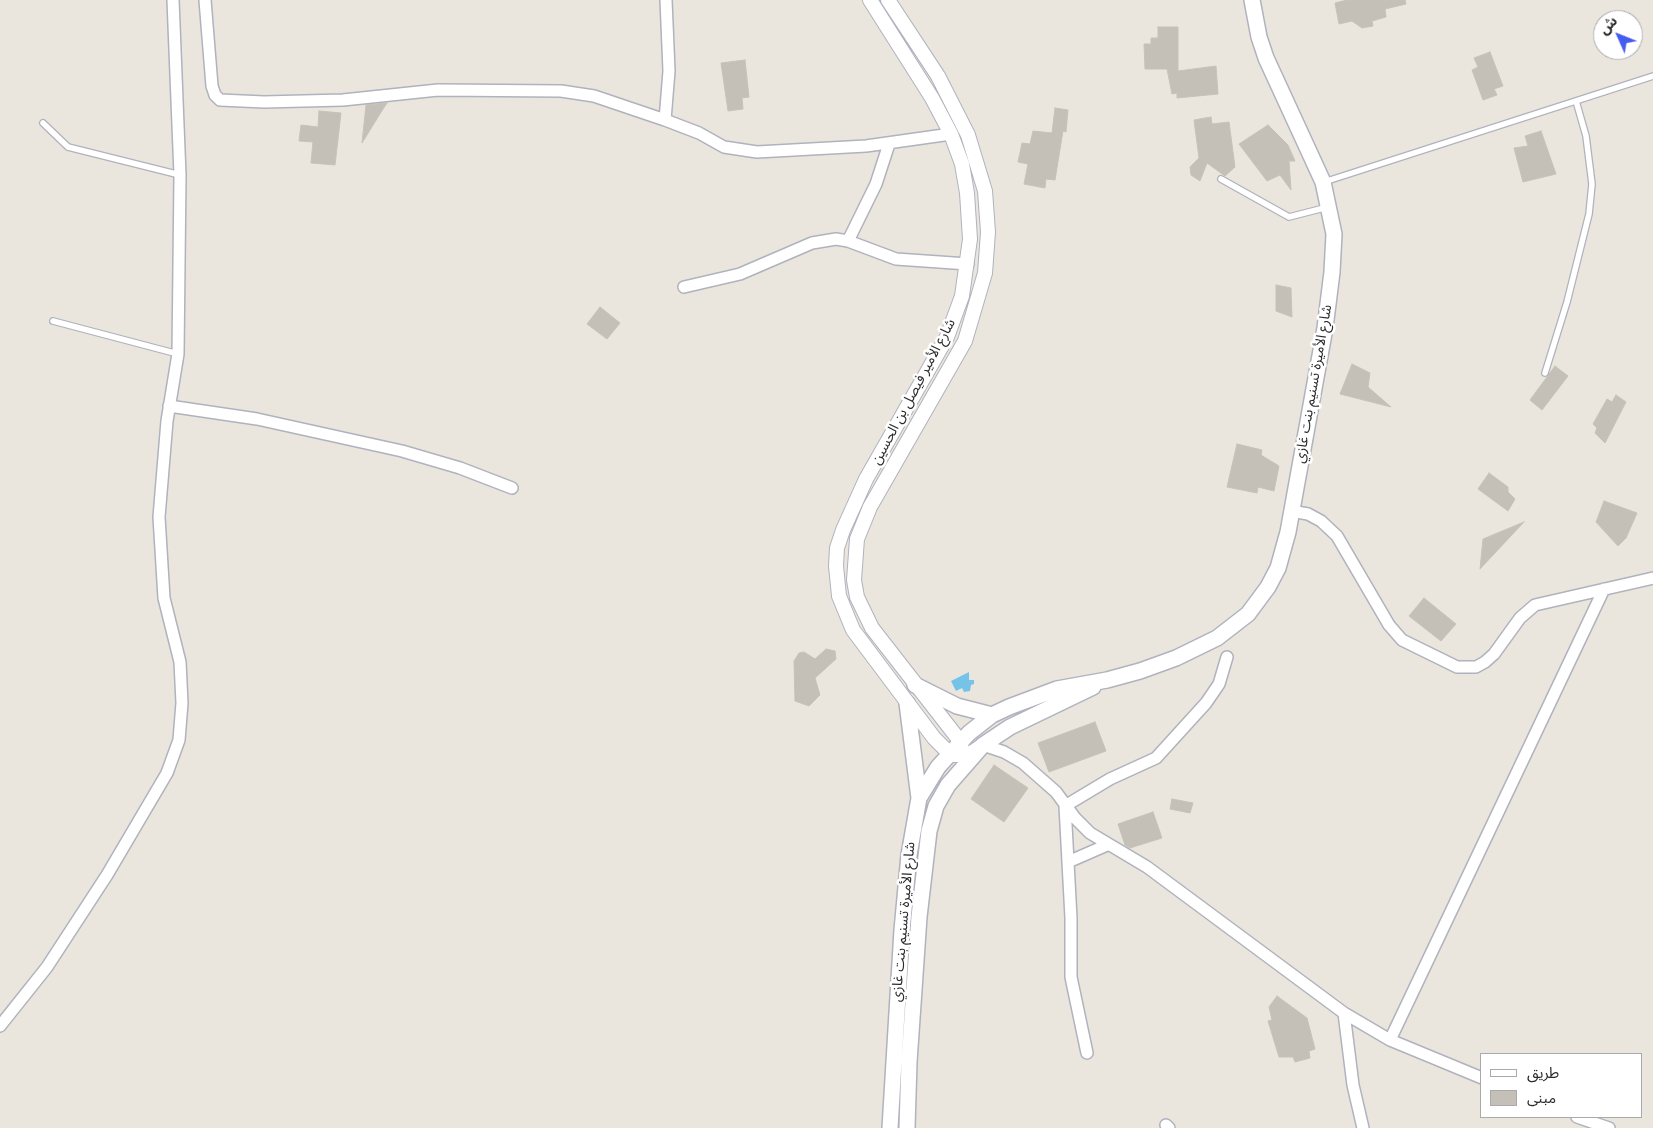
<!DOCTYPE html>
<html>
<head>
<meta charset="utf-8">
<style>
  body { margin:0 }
  #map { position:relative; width:1653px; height:1128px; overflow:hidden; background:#ebe6dd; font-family:Roboto,"Noto Sans Arabic",sans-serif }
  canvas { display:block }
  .legend { position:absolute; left:1480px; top:1053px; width:162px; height:65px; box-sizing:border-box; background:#fff; border:1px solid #aaa; margin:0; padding:6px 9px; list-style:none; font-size:15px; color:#2a2a2a }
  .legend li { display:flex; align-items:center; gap:10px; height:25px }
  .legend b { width:25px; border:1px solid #aaa }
  .north { position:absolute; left:1593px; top:10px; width:50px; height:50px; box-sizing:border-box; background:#fff; border:1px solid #aaa; border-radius:50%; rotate:314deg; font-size:14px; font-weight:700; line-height:20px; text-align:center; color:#2a2a2a }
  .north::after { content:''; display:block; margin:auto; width:18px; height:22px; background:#455cf0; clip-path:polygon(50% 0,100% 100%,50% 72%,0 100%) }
</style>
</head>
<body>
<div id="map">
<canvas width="1653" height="1128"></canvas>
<ul class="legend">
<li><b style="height:6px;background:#fff"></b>طريق</li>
<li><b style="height:14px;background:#c4c0b8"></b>مبنى</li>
</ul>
<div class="north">ش</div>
</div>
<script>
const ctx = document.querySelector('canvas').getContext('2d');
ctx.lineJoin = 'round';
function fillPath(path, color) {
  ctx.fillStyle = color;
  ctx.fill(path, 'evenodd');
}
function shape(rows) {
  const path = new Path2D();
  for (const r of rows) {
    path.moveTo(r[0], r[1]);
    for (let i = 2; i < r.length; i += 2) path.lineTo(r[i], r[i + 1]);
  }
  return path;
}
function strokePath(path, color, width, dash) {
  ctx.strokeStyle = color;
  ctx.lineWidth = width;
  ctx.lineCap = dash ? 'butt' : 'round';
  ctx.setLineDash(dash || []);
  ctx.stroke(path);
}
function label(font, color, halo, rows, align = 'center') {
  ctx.font = font + ' Roboto,"Noto Sans Arabic",sans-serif';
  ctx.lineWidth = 5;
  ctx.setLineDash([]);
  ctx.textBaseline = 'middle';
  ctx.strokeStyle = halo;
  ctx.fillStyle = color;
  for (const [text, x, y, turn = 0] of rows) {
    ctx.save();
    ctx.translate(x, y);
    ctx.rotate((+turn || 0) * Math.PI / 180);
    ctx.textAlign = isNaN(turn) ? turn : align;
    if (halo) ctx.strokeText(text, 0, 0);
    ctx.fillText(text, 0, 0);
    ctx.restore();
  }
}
const water = shape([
  [969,672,969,680,974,680,974,684,971,685,970,691,964,692,962,688,956,691,951,681]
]);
const building = shape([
  [1347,0,1405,0,1406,4,1385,9,1386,17,1372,21,1373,26,1362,28,1352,21,1339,24,1335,3,1347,0],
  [1158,27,1178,27,1178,71,1216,66,1218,94,1177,98,1177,93,1172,94,1167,69,1145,69,1144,44,1151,44,1151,38,1158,38,1158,27],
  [1490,52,1503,86,1494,89,1497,95,1483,100,1472,70,1478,67,1474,58,1490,52],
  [745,60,749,97,742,98,743,109,728,111,721,63,745,60],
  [387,103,383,109,362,143,366,105,387,103],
  [1055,108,1068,110,1066,132,1063,131,1055,180,1046,179,1045,188,1024,184,1028,164,1018,162,1022,143,1030,144,1033,131,1052,133,1055,108],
  [319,111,341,113,335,165,311,163,313,142,299,141,301,125,318,127,319,111],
  [1211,117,1212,124,1229,122,1235,167,1225,176,1207,163,1200,181,1191,175,1190,167,1199,158,1194,120,1211,117],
  [1268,125,1288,145,1295,161,1289,161,1291,190,1280,175,1267,181,1239,144,1268,125],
  [1541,131,1556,174,1523,182,1514,148,1528,146,1525,136,1541,131],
  [1276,285,1291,288,1292,317,1276,311,1276,285],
  [600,307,620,323,607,339,587,324,600,307],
  [1352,364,1370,373,1368,387,1391,407,1340,394,1352,364],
  [1555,366,1568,376,1542,410,1530,400,1555,366],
  [1616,395,1626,402,1605,443,1595,433,1597,428,1593,424,1607,399,1612,402,1616,395],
  [1237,444,1262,450,1261,455,1279,466,1274,491,1258,487,1257,493,1227,487,1237,444],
  [1489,473,1508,487,1508,492,1515,499,1508,511,1478,489,1489,473],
  [1604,501,1637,513,1626,538,1618,546,1596,522,1604,501],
  [1524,522,1480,569,1483,539,1524,522],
  [1424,598,1456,624,1441,641,1409,616,1424,598],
  [826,649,835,651,836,659,815,678,820,695,809,706,795,701,794,661,799,653,804,652,815,659,826,649],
  [1095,722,1106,751,1049,772,1038,743,1095,722],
  [994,765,1028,788,1004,822,971,799,994,765],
  [1172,799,1193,803,1190,813,1170,809,1172,799],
  [1153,812,1162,838,1130,848,1125,845,1118,824,1153,812],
  [1277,996,1307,1018,1315,1049,1309,1051,1310,1058,1295,1062,1293,1057,1279,1057,1268,1021,1272,1020,1269,1007,1277,996]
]);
const service = shape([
  [43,123,68,147,180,175],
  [1221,179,1289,217,1328,207],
  [1324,182,1653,76],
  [53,321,178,354],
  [1545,373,1567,302,1589,214,1592,184,1586,136,1576,101]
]);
const minor = shape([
  [205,0,212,86,215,95,220,100,264,102,343,100,438,90,561,91,594,96,665,120,699,133,724,147,757,152,866,146,951,134],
  [665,120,669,71,666,0],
  [889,144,876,184,848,241,896,259,968,264],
  [684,287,740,274,812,243,836,239,848,241],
  [169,406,257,419,402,451,460,468,512,488],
  [1291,511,1308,514,1321,521,1337,536,1389,625,1402,640,1457,667,1476,667,1485,662,1494,654,1520,618,1535,605,1653,578],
  [983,745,1004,752,1023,763,1056,792,1075,818,1090,833,1147,867,1344,1013,1390,1040,1482,1078],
  [1068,862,1107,845],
  [1344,1013,1353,1085,1363,1128],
  [0,1026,47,967,107,875,167,773,179,740,182,703,180,662,164,598,159,517,167,421,178,354,180,175,173,0],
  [1390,1040,1604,589],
  [1087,1053,1071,977,1071,918,1065,806,1110,779,1156,758,1206,703,1219,684,1227,657],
  [1577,1117,1609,1128],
  [1166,1125,1169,1128]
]);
const tertiary = shape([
  [870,0,932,98,951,134,962,164,967,193,970,239,962,296,947,337,866,479,843,530,837,548,836,566,839,596,853,630,934,738,949,753,953,755,968,755,980,747],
  [888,0,938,76,968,135,985,191,988,232,985,273,965,341,870,507,857,539,854,580,857,597,872,628,960,741,963,754]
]);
const secondary = shape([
  [915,685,957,706,992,715],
  [907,703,919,798],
  [890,1128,902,930,909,855,919,798,938,767,969,733,992,715,1009,707,1057,689,1107,680,1140,671,1176,658,1217,638,1248,614,1268,587,1278,568,1288,532,1325,328,1332,272,1334,234,1323,182,1266,58,1259,37,1252,0],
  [907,1128,909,1062,919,917,929,831,936,806,948,785,983,745,1010,727,1093,687]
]);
const streetNames = [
  ["شارع الأميرة تسنيم بنت غازي",1314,384,-80],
  ["شارع الأمير فيصل بن الحسين",914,392,-62],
  ["شارع الأميرة تسنيم بنت غازي",904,922,-85]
];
fillPath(water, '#75c3e8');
fillPath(building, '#c4c0b8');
strokePath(building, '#c7c2b7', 1);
strokePath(service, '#b0b2bd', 8);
strokePath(minor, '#b0b2bd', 14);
strokePath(tertiary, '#b0b2bd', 16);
strokePath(secondary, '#b0b2bd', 18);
strokePath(service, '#fff', 5.5);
strokePath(minor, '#fff', 11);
strokePath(tertiary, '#fff', 14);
strokePath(secondary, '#fff', 15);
label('14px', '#2a2a2a', '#fff', streetNames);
</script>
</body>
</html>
